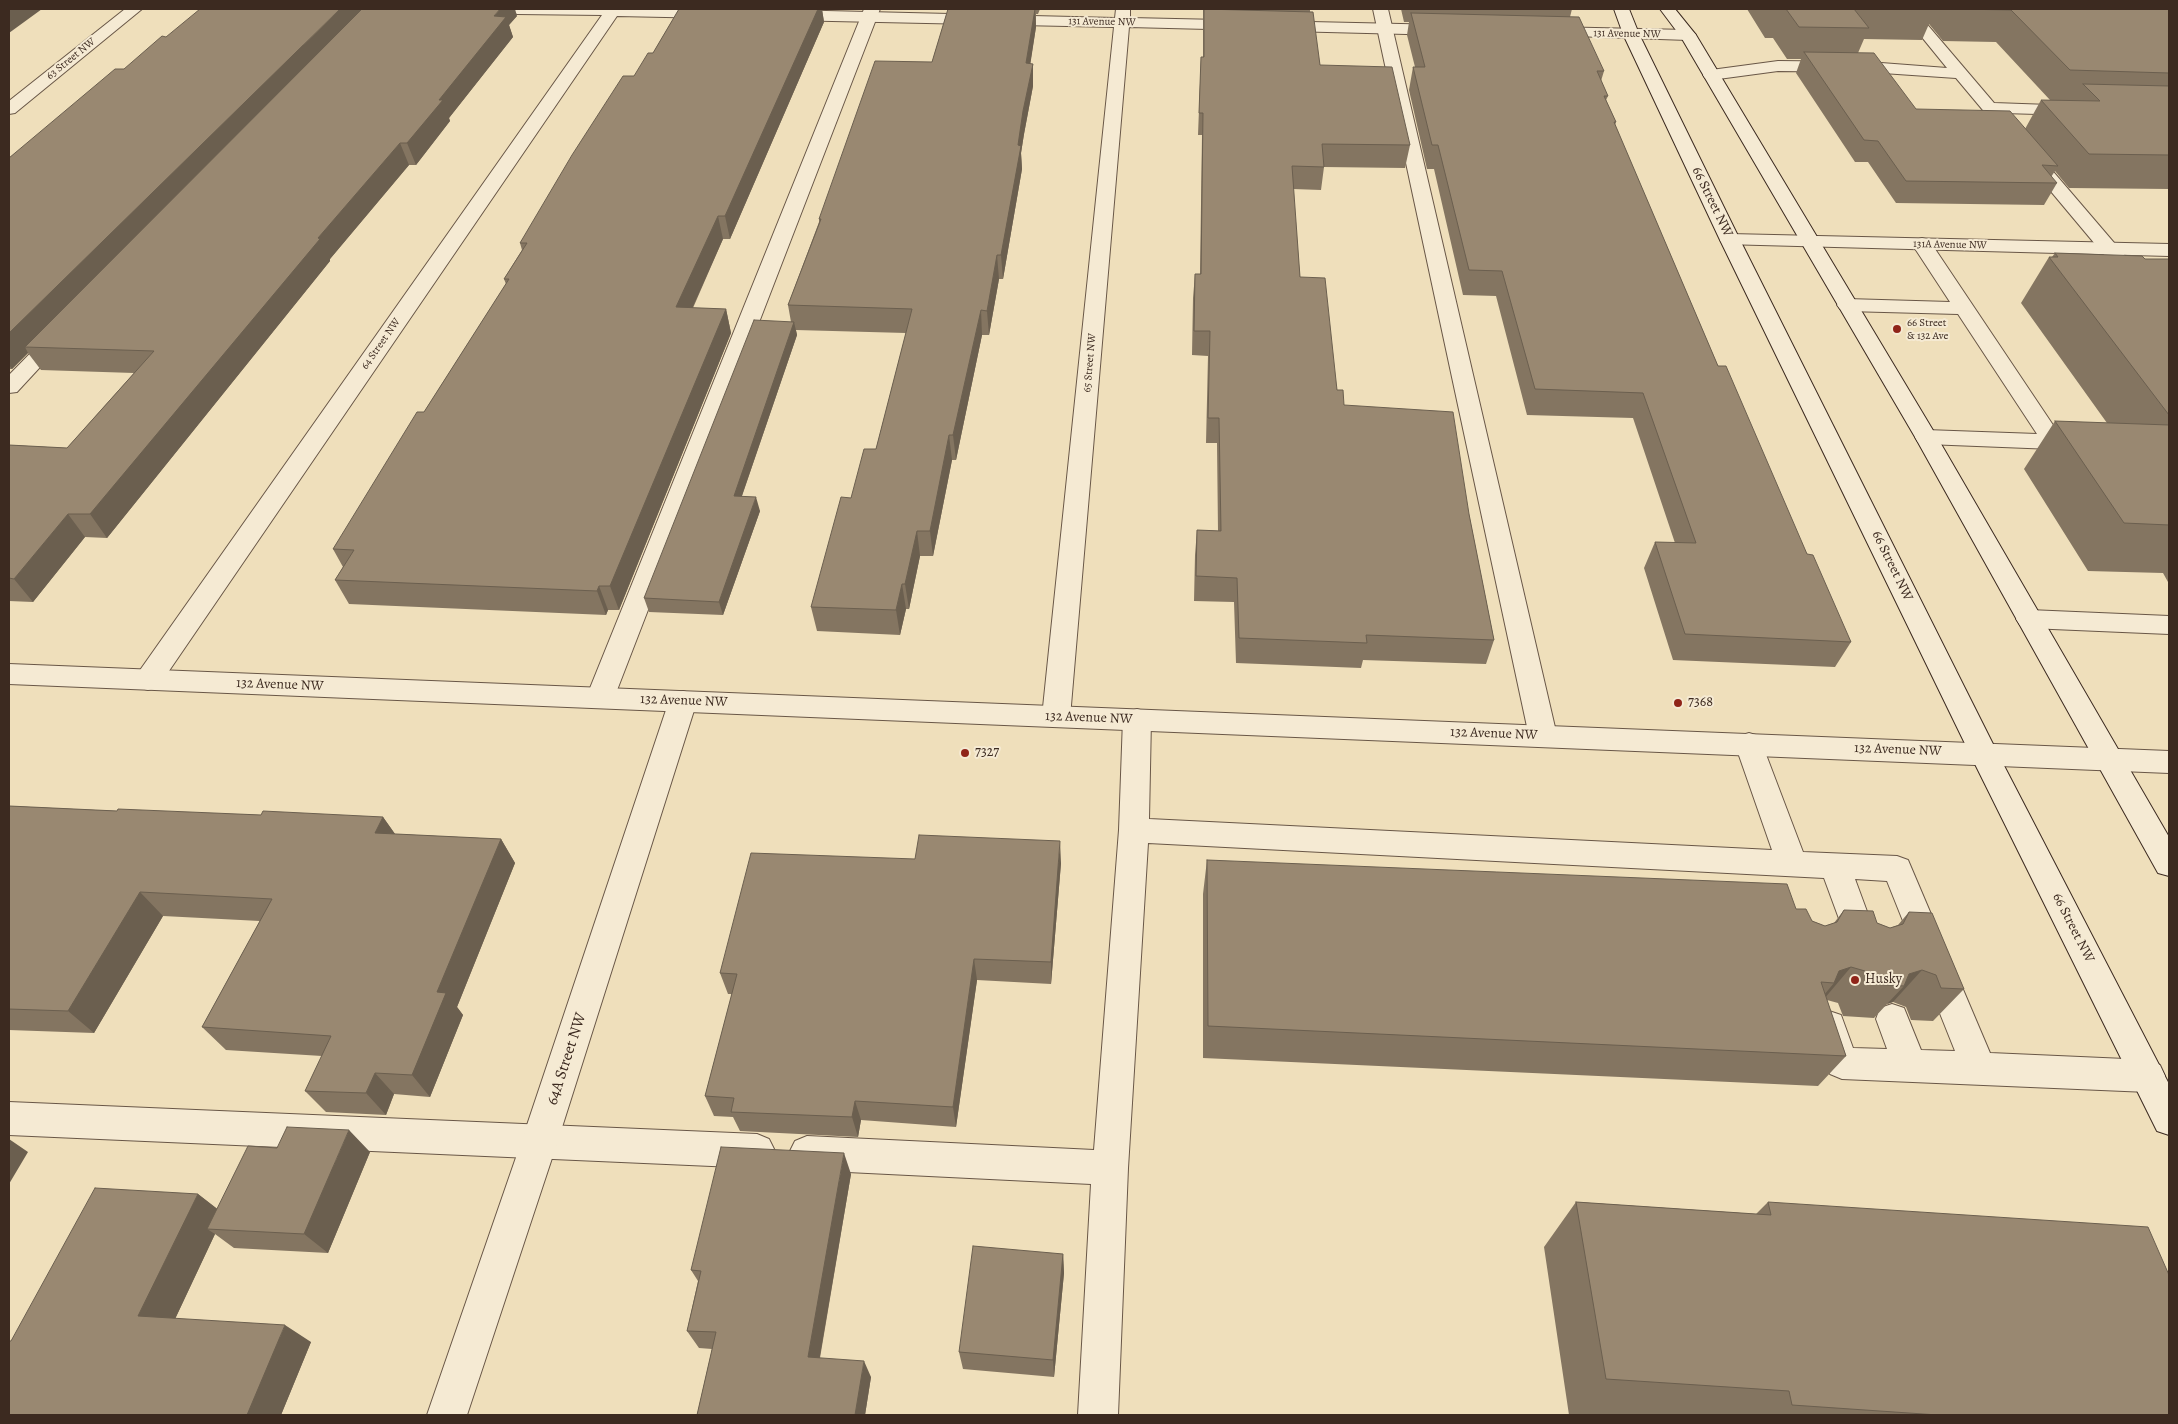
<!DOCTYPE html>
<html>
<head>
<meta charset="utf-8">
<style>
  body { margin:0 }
  #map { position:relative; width:2178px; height:1424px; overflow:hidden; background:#efdfbb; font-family:Alegreya,serif }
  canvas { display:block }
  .frame { position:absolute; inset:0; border:10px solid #3c2a20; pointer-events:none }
</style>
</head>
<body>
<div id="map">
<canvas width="2178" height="1424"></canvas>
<div class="frame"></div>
</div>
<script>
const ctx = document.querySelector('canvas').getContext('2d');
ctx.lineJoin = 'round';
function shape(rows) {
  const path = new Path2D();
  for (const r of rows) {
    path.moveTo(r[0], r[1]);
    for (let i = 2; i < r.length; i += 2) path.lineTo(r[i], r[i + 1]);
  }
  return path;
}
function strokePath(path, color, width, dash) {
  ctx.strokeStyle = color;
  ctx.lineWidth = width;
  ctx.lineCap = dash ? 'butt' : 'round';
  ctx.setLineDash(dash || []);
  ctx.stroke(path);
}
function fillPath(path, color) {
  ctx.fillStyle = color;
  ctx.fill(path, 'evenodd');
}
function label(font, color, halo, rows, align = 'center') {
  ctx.font = font + ' Alegreya,serif';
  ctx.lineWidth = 4;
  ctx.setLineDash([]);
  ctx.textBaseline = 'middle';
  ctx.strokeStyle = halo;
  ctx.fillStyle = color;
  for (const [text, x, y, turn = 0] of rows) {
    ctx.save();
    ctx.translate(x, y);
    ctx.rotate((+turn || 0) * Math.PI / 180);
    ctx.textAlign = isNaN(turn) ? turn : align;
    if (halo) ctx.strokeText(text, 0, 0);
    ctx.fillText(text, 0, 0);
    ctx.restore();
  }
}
const service = shape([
  [864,9,880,9,614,698,610,705,600,708,590,705,586,698,864,9],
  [1373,9,1388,9,1557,736,1553,744,1543,747,1533,744,1529,736,1373,9],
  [1899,9,1914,9,1994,103,2078,106,2080,110,2078,114,2072,115,2003,113,2169,307,2169,326,2162,324,1956,78,1868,72,1778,71,1711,80,1705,78,1703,75,1705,72,1711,70,1778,61,1868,62,1947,68,1899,9],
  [1922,238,1929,240,2061,437,2064,442,2061,447,2053,449,1926,444,1918,442,1915,437,1918,432,1926,430,2037,434,1958,314,1847,311,1840,309,1837,305,1840,301,1847,299,1950,302,1912,244,1915,240,1922,238],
  [60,328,67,330,70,334,67,338,17,392,9,393,9,375,53,330,60,328],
  [2029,610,2169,616,2169,634,2029,628,2020,625,2016,619,2020,613,2029,610],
  [1137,709,1147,712,1151,719,1149,819,1772,850,1735,744,1739,736,1749,733,1759,736,1803,852,1897,856,1908,860,1990,1053,2148,1060,2160,1065,2165,1076,2160,1087,2148,1092,1842,1079,1830,1074,1812,1026,1817,1015,1829,1011,1841,1015,1853,1048,1887,1049,1876,1019,1880,1008,1892,1004,1904,1008,1921,1050,1955,1051,1887,881,1855,879,1879,944,1874,954,1863,958,1852,954,1824,878,1148,843,1128,1168,1118,1415,1078,1415,1091,1184,807,1170,795,1165,789,1153,795,1141,807,1136,1094,1150,1119,830,1123,719,1127,712,1137,709],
  [9,1102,757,1134,769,1139,775,1151,769,1163,757,1168,9,1135,9,1102]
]);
const minor = shape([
  [125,9,142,9,15,113,9,114,9,101,125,9],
  [509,9,715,9,722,13,719,16,714,18,617,16,158,687,148,690,138,687,135,680,138,673,602,15,517,14,512,12,509,9],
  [1116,9,1130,9,1130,18,1446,25,1451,27,1454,30,1451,33,1446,35,1129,27,1070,717,1066,724,1056,727,1046,724,1042,717,1114,27,785,20,780,18,777,15,780,12,785,10,1115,18,1116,9],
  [1549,27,1688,30,1693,32,1696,35,1693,38,1688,40,1544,35,1541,32,1544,29,1549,27],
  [1730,234,2169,244,2169,256,1723,244,1720,240,1723,236,1730,234],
  [683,691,693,694,697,701,558,1140,467,1415,427,1415,522,1140,669,701,673,694,683,691]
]);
const tertiary = shape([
  [9,664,2169,751,2169,773,9,684,9,664]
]);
const secondary = shape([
  [1614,9,1629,9,1639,34,1740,240,1998,754,2169,1084,2169,1135,2157,1131,1970,754,1720,240,1623,34,1614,9],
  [1660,9,1675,9,1696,35,1937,437,2169,837,2169,876,2158,873,1915,437,1681,37,1660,9]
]);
const wall = shape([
  [679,9,830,9,829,10,822,10,824,22,730,239,723,239,693,308,726,309,731,333,619,610,608,610,606,615,349,604,335,580,343,567,333,549,424,412,506,284,504,279,522,250,520,243,634,76,653,53],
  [948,9,1040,9,1038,14,1036,14,1036,27,1030,64,1033,64,1033,86,1024,134,1021,153,1022,169,1003,279,999,279,989,335,982,335,956,460,952,460,933,556,920,556,909,609,906,609,900,635,817,631,811,607,851,498,876,449,906,333,796,330,797,335,742,496,760,511,723,615,649,612,644,598,791,322,788,305,819,222,819,219,932,62],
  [1203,9,1310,9,1310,12,1320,65,1410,145,1405,168,1324,167,1321,190,1293,189,1300,277,1337,390,1344,405,1469,514,1494,640,1486,664,1363,660,1361,668,1236,663,1234,602,1194,601,1195,555,1197,530,1218,531,1217,443,1206,443,1208,356,1192,355,1193,298,1195,274,1200,274,1202,135,1198,135,1201,57,1203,57],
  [1401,9,1572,9,1570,17,1604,71,1601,81,1608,96,1606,100,1616,122,1615,125,1718,366,1807,554,1851,642,1835,667,1673,660,1644,568,1655,542,1675,543,1633,418,1527,415,1496,296,1463,295,1434,169,1427,169,1409,90,1413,67,1415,67,1407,35,1409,22,1404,22],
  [1747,9,2169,9,2169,189,2069,188,2055,171,2051,177,2057,183,2044,205,1896,203,1868,162,1855,162,1796,73,1801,59,1787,59,1773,38,1765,38],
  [1929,24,1943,41,1996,42,2050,100,2041,100,2025,129,1916,109,1858,53,1864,39,1922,40],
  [517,16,509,25,513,37,449,118,450,121,416,165,409,165,330,259,330,261,107,538,85,537,33,602,9,601,9,445,67,448,134,373,41,370,28,353,12,369,9,369,9,158,124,69],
  [2055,253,2145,259,2169,259,2169,582,2168,582,2163,573,2088,571,2024,469,2055,421,2107,423,2021,303,2049,257,2052,257],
  [9,806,117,811,261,815,383,817,395,834,501,839,515,863,457,1007,463,1015,430,1097,394,1094,386,1115,326,1112,305,1091,322,1056,226,1050,202,1027,260,921,163,916,94,1033,9,1030],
  [915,859,1061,863,1051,984,977,980,956,1127,861,1120,858,1137,740,1131,733,1117,714,1116,705,1096,732,994,728,994,720,973],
  [1207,860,1796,909,1812,921,1825,926,1834,923,1844,910,1890,928,1898,925,1909,912,1964,989,1933,1021,1911,1020,1906,1007,1893,1002,1887,1004,1874,1018,1843,1016,1838,1003,1827,1000,1846,1056,1818,1086,1203,1058,1203,894],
  [370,1152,328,1253,234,1248,215,1234,175,1319,311,1342,281,1415,9,1415,11,1341,198,1194,217,1209],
  [851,1174,820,1358,871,1377,865,1415,697,1415,712,1349,699,1348,687,1331,698,1281,691,1270],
  [1576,1202,1756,1214,1768,1202,2169,1415,1569,1415,1544,1247],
  [1063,1254,1064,1273,1054,1377,963,1369,959,1352]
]);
const shadedWall = shape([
  [9,9,42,9,9,33],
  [340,9,368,9,25,347,28,353,12,369,9,365,9,333],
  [500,9,515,9,517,16,509,25,513,37,449,118,450,121,416,165,407,143,439,100,494,16],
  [818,9,822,9,824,22,730,239,725,216],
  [1035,9,1036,27,1027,86,1026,63],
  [1033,64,1033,86,1024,134,1021,153,1022,169,1003,279,1001,255,1023,111],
  [400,143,409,165,330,259,330,261,107,538,90,514,318,238],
  [718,216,723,239,682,331,676,307],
  [997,255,999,279,989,335,987,311],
  [726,309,731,333,619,610,610,586],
  [981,310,982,335,956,460,953,435],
  [794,322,797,335,737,510,734,496],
  [949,435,952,460,933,556,930,531],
  [756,497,760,511,723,615,719,602],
  [68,514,85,537,33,602,14,579],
  [917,531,920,556,909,609,905,584],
  [902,584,906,609,900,635,896,610],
  [599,586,608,610,606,615,597,591],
  [383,817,400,841,375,833],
  [501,839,515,863,457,1007,463,1015,430,1097,412,1075,437,992],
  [1060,841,1061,863,1051,984,1051,962],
  [140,892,163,916,94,1033,68,1011],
  [974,959,977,980,956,1127,953,1107],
  [1851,967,1824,999,1819,1001,1834,983,1839,971],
  [1922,970,1893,1002,1887,1004,1904,986,1909,974],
  [375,1073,394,1094,386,1115,366,1093],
  [855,1101,861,1120,858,1137,852,1117],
  [349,1130,370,1152,328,1253,304,1234],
  [9,1139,28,1152,9,1184],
  [844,1153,851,1174,817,1373,808,1357],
  [198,1194,224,1214,207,1229,215,1234,168,1334,138,1316],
  [1063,1254,1064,1273,1054,1377,1053,1360],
  [285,1325,311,1342,281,1415,247,1415],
  [864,1361,871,1377,865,1415,855,1415]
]);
const building = shape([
  [200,9,340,9,9,333,9,158,115,69,124,69,162,36,166,37,200,9],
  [362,9,500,9,494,16,506,17,439,100,443,100,407,143,400,143,318,238,320,239,90,514,68,514,14,579,9,578,9,445,67,448,154,351,25,347,362,9],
  [679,9,818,9,725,216,718,216,676,307,726,309,610,586,599,586,597,591,335,580,354,550,333,549,417,412,424,412,509,279,504,279,527,243,520,243,572,155,623,76,634,76,648,53,653,53,679,9],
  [948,9,1035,9,1026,63,1033,64,1023,111,1018,145,1021,146,1001,255,997,255,987,311,981,310,953,435,949,435,930,531,917,531,905,584,902,584,896,610,811,607,841,497,851,498,864,449,876,449,912,309,788,305,821,219,819,219,875,61,932,62,948,9],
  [1204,9,1313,12,1320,65,1392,67,1410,145,1322,144,1324,167,1292,166,1300,277,1325,278,1337,390,1343,390,1344,405,1453,412,1469,514,1494,640,1366,635,1367,643,1239,638,1237,578,1196,576,1197,530,1221,531,1219,418,1208,418,1210,331,1194,331,1195,274,1201,274,1203,113,1199,113,1201,57,1204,57,1204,9],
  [1786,9,1854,9,1869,28,1799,27,1786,9],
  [1958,9,2169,9,2169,73,2070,70,2011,10,1958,9],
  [1411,13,1579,17,1604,71,1597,71,1608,96,1604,96,1616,122,1614,122,1718,366,1726,366,1807,554,1813,555,1851,642,1685,634,1655,542,1696,543,1643,393,1535,389,1502,271,1469,270,1438,145,1432,145,1413,67,1425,67,1411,13],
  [1804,52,1874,53,1916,109,2010,111,2058,166,2042,165,2057,183,1906,181,1878,141,1864,140,1804,52],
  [2083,84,2169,86,2169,155,2089,154,2041,100,2100,101,2083,84],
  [2055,253,2142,256,2145,259,2169,259,2169,415,2049,257,2058,257,2055,253],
  [754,320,794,322,734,496,756,497,719,602,644,598,754,320],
  [2055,421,2169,425,2169,525,2124,523,2055,421],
  [9,806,117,811,118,809,261,815,263,811,383,817,375,833,501,839,437,992,446,993,412,1075,375,1073,366,1093,305,1091,331,1036,202,1027,272,899,140,892,68,1011,9,1009,9,806],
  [919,835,1060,841,1051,962,974,959,953,1107,855,1101,852,1117,731,1112,734,1098,705,1096,737,974,720,973,751,853,915,859,919,835],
  [1207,860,1787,884,1796,909,1806,909,1812,921,1825,926,1837,922,1844,910,1873,911,1877,923,1890,928,1903,924,1909,912,1932,913,1964,989,1941,988,1936,975,1922,970,1909,974,1904,986,1871,984,1865,971,1851,967,1839,971,1834,983,1821,982,1846,1056,1208,1026,1207,860],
  [287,1127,349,1130,304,1234,207,1229,248,1146,277,1148,287,1127],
  [721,1147,844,1153,808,1357,864,1361,855,1415,697,1415,716,1332,687,1331,701,1271,691,1270,721,1147],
  [95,1188,198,1194,138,1316,285,1325,247,1415,9,1415,9,1341,11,1341,95,1188],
  [1576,1202,1771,1215,1768,1202,2148,1227,2169,1275,2169,1415,1938,1415,1792,1405,1789,1391,1606,1379,1576,1202],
  [973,1246,1063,1254,1053,1360,959,1352,973,1246]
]);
const markers = [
  [1897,329,5,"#8f2418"],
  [1678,703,5,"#8f2418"],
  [965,753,5,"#8f2418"],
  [1855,980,5,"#8f2418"]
];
const farStreetnames = [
  ["131 Avenue NW",1102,22,1],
  ["131 Avenue NW",1627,34,1],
  ["63 Street NW",71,59,-39],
  ["131A Avenue NW",1950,245,1],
  ["64 Street NW",381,344,-55],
  ["65 Street NW",1090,363,-85]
];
const farPoinames = [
  ["66 Street",1907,323],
  ["& 132 Ave",1907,336]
];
const streetNames = [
  ["66 Street NW",1712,202,64],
  ["66 Street NW",1892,566,64],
  ["132 Avenue NW",280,685,2],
  ["132 Avenue NW",684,701,2],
  ["132 Avenue NW",1089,718,2],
  ["132 Avenue NW",1494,734,2],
  ["132 Avenue NW",1898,750,2],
  ["66 Street NW",2073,928,63]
];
const poiNames = [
  ["7368",1688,703],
  ["7327",975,753],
  ["Husky",1865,980]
];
const nearStreetnames = [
  ["64A Street NW",567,1059,-72]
];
strokePath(service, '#695747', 2);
strokePath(minor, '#695747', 2);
strokePath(tertiary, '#695747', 2);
strokePath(secondary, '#3c2a20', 2);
fillPath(service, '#f5ead3');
fillPath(minor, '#f5ead3');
fillPath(tertiary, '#f5ead3');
fillPath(secondary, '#f5ead3');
fillPath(wall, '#847561');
fillPath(shadedWall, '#6b5f4f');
fillPath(building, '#998871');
strokePath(building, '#6b5f4f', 1);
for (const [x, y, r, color] of markers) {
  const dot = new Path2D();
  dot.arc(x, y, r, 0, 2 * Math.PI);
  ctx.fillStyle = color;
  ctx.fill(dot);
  strokePath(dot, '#f5ead3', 2);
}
label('11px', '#3c2a20', '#f5ead3', farStreetnames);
label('11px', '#3c2a20', '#f5ead3', farPoinames, 'left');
label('14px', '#3c2a20', '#f5ead3', streetNames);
label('14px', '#3c2a20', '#f5ead3', poiNames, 'left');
label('16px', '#3c2a20', '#f5ead3', nearStreetnames);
</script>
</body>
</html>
